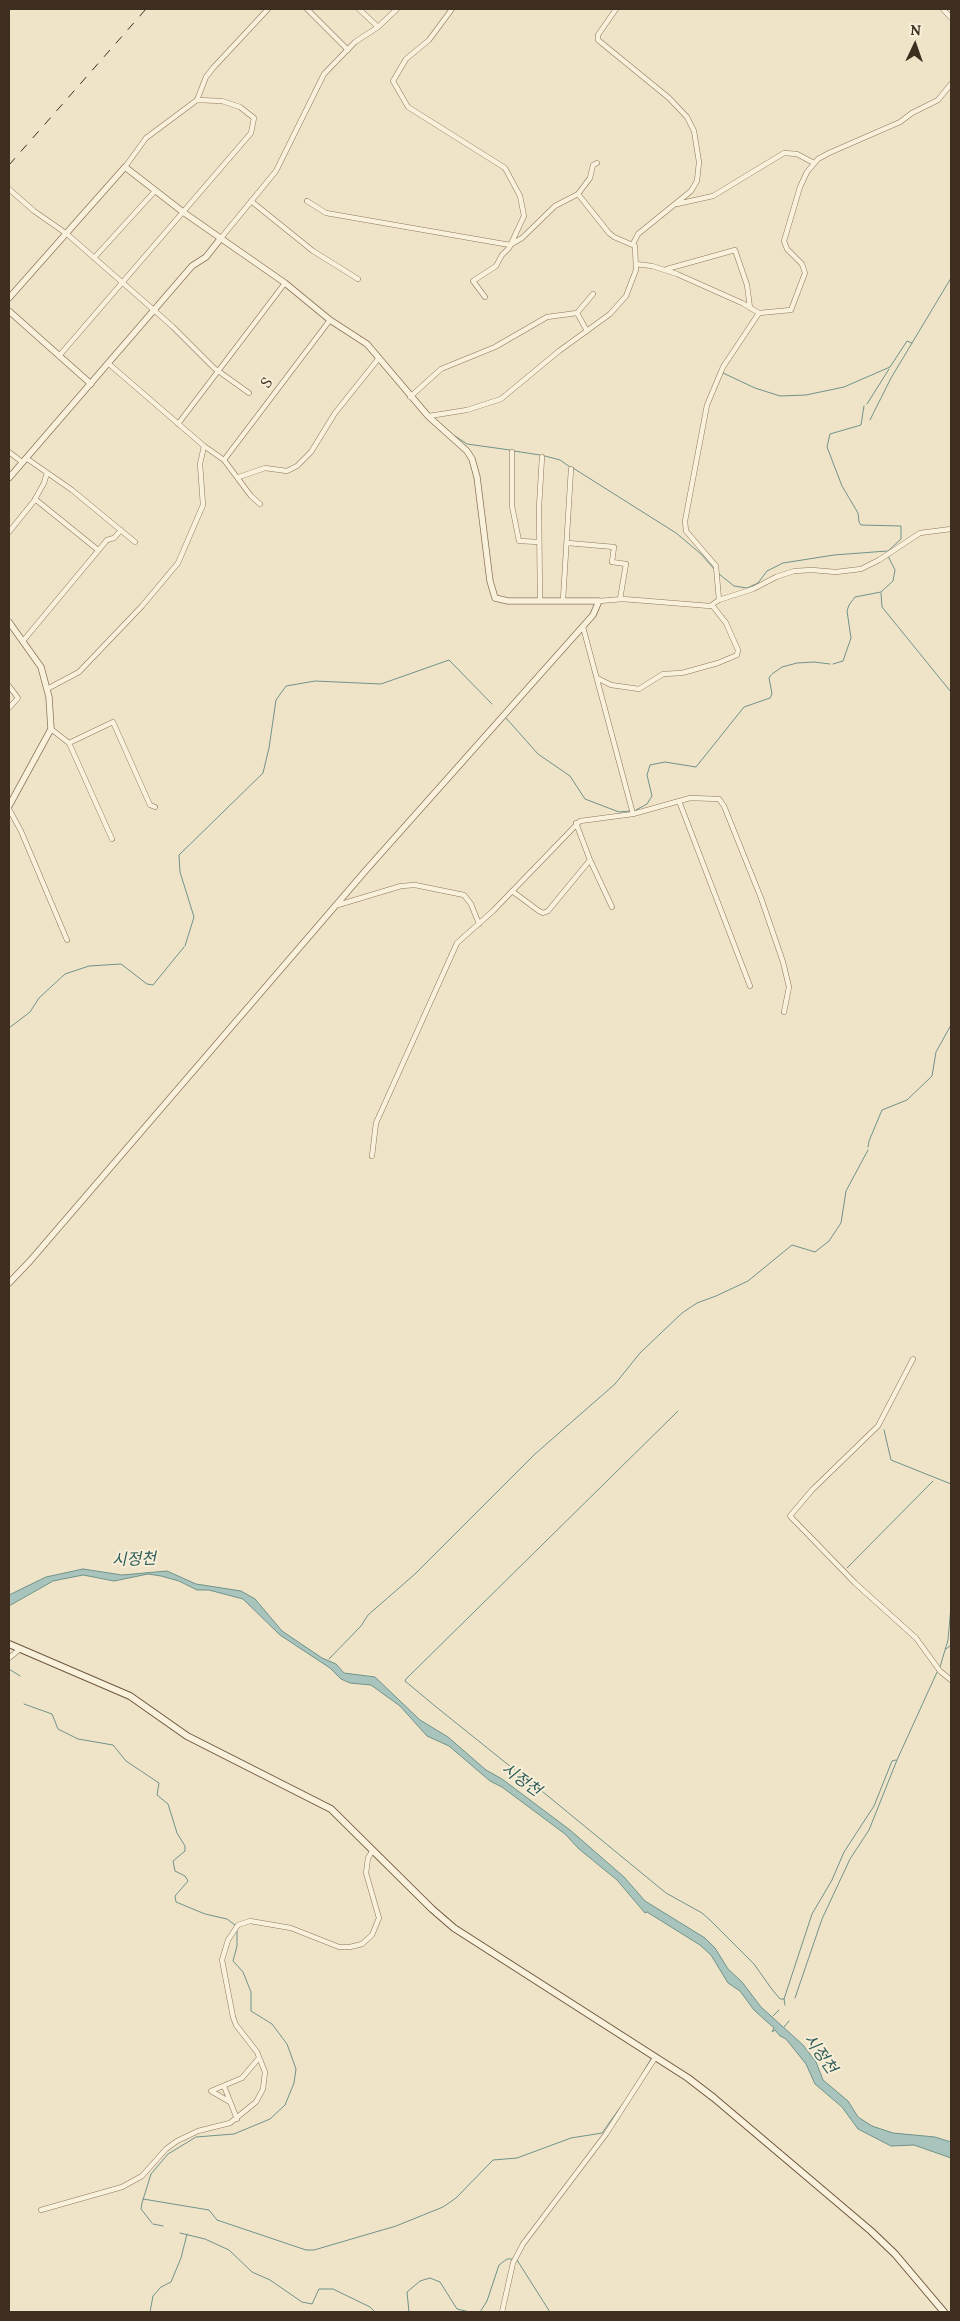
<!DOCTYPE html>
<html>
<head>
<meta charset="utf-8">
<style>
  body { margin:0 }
  #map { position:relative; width:960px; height:2321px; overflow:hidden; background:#f0e4c8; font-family:Lora,serif }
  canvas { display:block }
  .frame { position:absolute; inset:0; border:10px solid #3d2e20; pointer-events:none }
  .north { position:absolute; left:890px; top:20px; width:50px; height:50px; -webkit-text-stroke:4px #f7eed8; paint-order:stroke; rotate:3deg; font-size:14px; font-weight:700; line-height:20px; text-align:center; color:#3d2e20 }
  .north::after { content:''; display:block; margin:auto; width:18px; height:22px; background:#3d2e20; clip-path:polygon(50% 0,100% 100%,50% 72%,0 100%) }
</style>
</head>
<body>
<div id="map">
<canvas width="960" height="2321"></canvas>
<div class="frame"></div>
<div class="north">N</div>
</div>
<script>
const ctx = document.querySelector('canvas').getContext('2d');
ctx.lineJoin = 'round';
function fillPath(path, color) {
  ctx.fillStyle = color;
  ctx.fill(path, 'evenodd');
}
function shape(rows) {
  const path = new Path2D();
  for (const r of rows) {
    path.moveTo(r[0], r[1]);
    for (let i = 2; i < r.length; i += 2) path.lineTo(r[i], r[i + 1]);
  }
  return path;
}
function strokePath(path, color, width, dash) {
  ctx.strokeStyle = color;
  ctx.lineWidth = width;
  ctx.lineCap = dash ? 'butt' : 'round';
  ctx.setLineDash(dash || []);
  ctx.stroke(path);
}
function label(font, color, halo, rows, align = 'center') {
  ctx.font = font + ' Lora,"Noto Sans KR",serif';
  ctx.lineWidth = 4;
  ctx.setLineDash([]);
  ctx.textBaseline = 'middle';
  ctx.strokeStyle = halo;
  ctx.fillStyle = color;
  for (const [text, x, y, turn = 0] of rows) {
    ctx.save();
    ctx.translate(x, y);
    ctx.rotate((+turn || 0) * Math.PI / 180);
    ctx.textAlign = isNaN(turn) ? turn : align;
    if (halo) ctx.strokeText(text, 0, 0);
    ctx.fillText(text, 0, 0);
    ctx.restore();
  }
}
const water = shape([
  [83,1569,122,1575,167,1571,196,1584,241,1591,255,1599,282,1631,322,1658,336,1664,344,1673,375,1677,420,1720,448,1737,486,1770,502,1779,570,1830,624,1877,645,1901,705,1938,715,1948,728,1969,742,1982,761,2007,803,2045,816,2062,823,2080,848,2101,858,2117,872,2126,893,2133,935,2137,951,2142,951,2158,914,2145,891,2146,858,2129,842,2107,815,2084,806,2064,786,2039,780,2036,775,2030,772,2032,774,2028,754,2010,740,1991,728,1983,711,1955,700,1945,647,1912,645,1913,617,1880,579,1849,565,1834,502,1787,490,1781,449,1746,427,1736,400,1706,371,1685,350,1683,341,1679,330,1668,280,1635,243,1599,209,1590,197,1590,179,1581,161,1576,148,1574,114,1581,83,1575,53,1581,9,1606,9,1595,46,1577,83,1569]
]);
const stream = shape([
  [723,373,755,388,780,396,806,395,844,387,890,367,907,341,912,343],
  [867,404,889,369],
  [864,406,861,425,830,434,827,447,842,486,858,513,859,522,861,525,901,526,901,539,887,552],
  [870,420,891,378,951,278],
  [443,426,451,433],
  [455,436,467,444,510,450],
  [514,451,540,455],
  [545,456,560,460,570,467],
  [573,468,676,533,701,554,715,570],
  [719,574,734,586,747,588,758,583,767,571,783,563,834,555,887,551],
  [881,593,882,607,951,692],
  [833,664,843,661,851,638,847,611,849,605,855,597,881,592,893,581,895,570,888,556],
  [772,674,782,667,797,663,814,662,830,664],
  [506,718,538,754,570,776,585,799,619,812,630,811],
  [636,810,647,804,652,796,647,775,650,765,665,762,696,767,744,707,770,698,772,694,769,678,771,675],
  [185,946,194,917,180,872,179,855,263,773,269,748,276,700,286,686,315,681,381,684,449,660,492,704],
  [9,1028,30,1012,39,998,65,974,89,966,121,964,147,984,153,985,184,947],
  [868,1147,869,1141,882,1110,907,1100,932,1076,936,1052,951,1025],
  [884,1430,891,1460,951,1484],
  [847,1568,933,1481],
  [946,1649,951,1645],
  [329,1659,361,1626,368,1615,415,1574,535,1454,615,1384,640,1353,682,1313,697,1303,716,1296,748,1281,792,1245,815,1252,829,1241,841,1223,846,1191,868,1150],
  [940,1667,948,1640,951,1606],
  [9,1669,20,1676],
  [24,1704,52,1714,58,1729,78,1739,113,1745,126,1761,159,1783,157,1795,168,1804,177,1833,185,1846,185,1851,173,1861,175,1871,185,1876,188,1881,175,1896,176,1902,205,1914,227,1919,235,1925],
  [521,1775,435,1706,405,1681,406,1679,678,1411],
  [526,1778,666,1893,702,1913,711,1921,754,1964,771,1988,780,1999,784,1999,785,2005],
  [795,1998,822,1919,850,1859,869,1830,897,1760,938,1670],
  [784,1999,812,1914,832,1880,844,1852,874,1806,892,1761,896,1760],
  [773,2016,779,2010],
  [784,2027,789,2021],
  [642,2074,651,2059],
  [143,2199,209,2210,217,2220,306,2250,314,2250,396,2226,443,2207,456,2198,493,2160,517,2158,571,2138,602,2133,624,2102],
  [152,2223,141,2209,142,2203,151,2174,168,2154,196,2137,234,2134,270,2119,285,2105,294,2083,296,2069,287,2044,272,2024,251,2011,251,1992,243,1972,233,1961,237,1946,237,1931],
  [153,2224,163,2226],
  [180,2233,205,2239,229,2250,252,2272,270,2280,302,2302,312,2304,319,2289,333,2289,370,2307,375,2312],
  [517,2260,550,2312],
  [150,2312,153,2296,161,2287,171,2282,181,2258,187,2234],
  [409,2312,407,2292,420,2281,430,2278,440,2282,457,2309,470,2312],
  [480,2312,487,2301,499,2265,507,2259,512,2259]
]);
const minor = shape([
  [307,9,348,50],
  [359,9,378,27],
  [452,9,429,40,406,59,393,81,408,107,505,168,520,196,524,216,509,248,502,255,496,266,473,281,485,297],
  [616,9,598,35,598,40,669,98,687,117,694,131,699,162,697,181,691,191,638,234,633,244],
  [943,9,951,18],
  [125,167,146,138,197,100,206,77,213,68,268,9],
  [9,189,34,211,67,234,172,326,214,368,249,393],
  [251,201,313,251,358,279],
  [307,201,326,213,510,245,522,238,555,206,578,194,590,178,593,165,597,163],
  [677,204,713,196,784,153,797,154,814,163],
  [221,238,276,171,324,74,355,42,378,27,397,9],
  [94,258,155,191],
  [636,264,652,266,677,274,742,303,759,313,791,310,805,273,802,264,787,249,784,241,800,187,807,172,818,159,829,153,900,122,912,113,938,100,951,84],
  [667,269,735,250,747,285,750,308],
  [577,313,587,331],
  [59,356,251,133,254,118,240,107,222,101,197,100],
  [109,364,204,446,224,460,251,496,260,504],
  [410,397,441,369,495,347,547,317,577,313,593,294],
  [429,416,467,410,501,399,559,351,610,314,626,296,636,270,635,246,614,237,609,233,578,194],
  [178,424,285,283],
  [9,452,22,462],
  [512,452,512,506,519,541,539,542],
  [26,458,72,490,135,542],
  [224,460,330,320],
  [239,477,265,468,287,471,297,466,311,452,335,413,379,358],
  [35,499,98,550],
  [9,532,34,501,44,483,47,473],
  [568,543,614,547,612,562,626,564,620,599],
  [540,600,539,507,542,457],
  [563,600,571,469],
  [719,600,716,566,686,531,685,521,707,405,723,367,759,313],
  [599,601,623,599,710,606,719,600,753,589,776,577,794,571,812,570,836,572,861,569,879,560,920,533,951,529],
  [583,627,633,814],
  [23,641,107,540,114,538,121,530],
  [597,678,611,685,639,689,663,674,682,673,718,663,737,655,738,650,726,623,712,605],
  [9,686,18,698,9,708],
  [47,689,79,672,142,606,178,563,203,505,200,464,204,446],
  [51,729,69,743,112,839],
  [69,743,113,722,150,805,155,807],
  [679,801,750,986],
  [9,809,21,831,67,940],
  [590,860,612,907],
  [512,891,539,911,543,913,548,911,590,860,576,823],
  [338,905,401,886,415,885,464,895,471,904,479,924],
  [372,1156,376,1123,457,943,493,911,580,821,633,814,690,798,719,799,724,806,761,898,783,962,789,987,784,1012],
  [913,1359,878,1426,812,1490,790,1516,855,1583,916,1638,940,1671,951,1680],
  [9,1658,20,1649],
  [224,2086,237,2119],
  [230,2102,211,2091,242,2078,259,2058],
  [41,2210,122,2187,142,2176,166,2149,177,2141,198,2131,230,2123,256,2102,263,2089,265,2072,257,2052,236,2025,233,2017,222,1960,228,1940,238,1925,250,1921,291,1928,339,1947,350,1947,362,1944,372,1935,379,1918,366,1873,368,1858,373,1850],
  [502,2312,513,2263,523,2244,606,2134,655,2058]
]);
const tertiary = shape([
  [9,298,125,167,183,212,285,283,330,320,367,344,428,416,467,451,472,459,477,477,490,581,495,598,508,601,599,601,593,615,367,869,30,1261,9,1283],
  [9,311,91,384],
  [9,478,192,266,206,257,221,238],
  [9,622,41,667,49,697,51,729,9,806]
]);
const secondary = shape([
  [9,1644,130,1696,187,1736,331,1809,432,1909,454,1928,688,2078,714,2098,871,2231,895,2254,944,2312]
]);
const rail = shape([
  [9,165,146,9]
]);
const streetNames = [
  ["S",267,383,-54]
];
const waterNames = [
  ["시정천",134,1560,-2],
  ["시정천",521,1780,36],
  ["시정천",820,2054,54]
];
fillPath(water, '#a9c4bc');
strokePath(water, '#6f938a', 1);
strokePath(stream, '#6f938a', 1);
strokePath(minor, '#8d765c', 5.5);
strokePath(tertiary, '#8d765c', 7);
strokePath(secondary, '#6f573f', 8);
strokePath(minor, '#faf1dc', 4.5);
strokePath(tertiary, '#faf1dc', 5.5);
strokePath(secondary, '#faf1dc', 6);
strokePath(rail, '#3d2e20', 1, [9, 9]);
label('15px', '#3d2e20', '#f7eed8', streetNames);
label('italic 16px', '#2f5d5a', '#f7eed8', waterNames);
</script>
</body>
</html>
